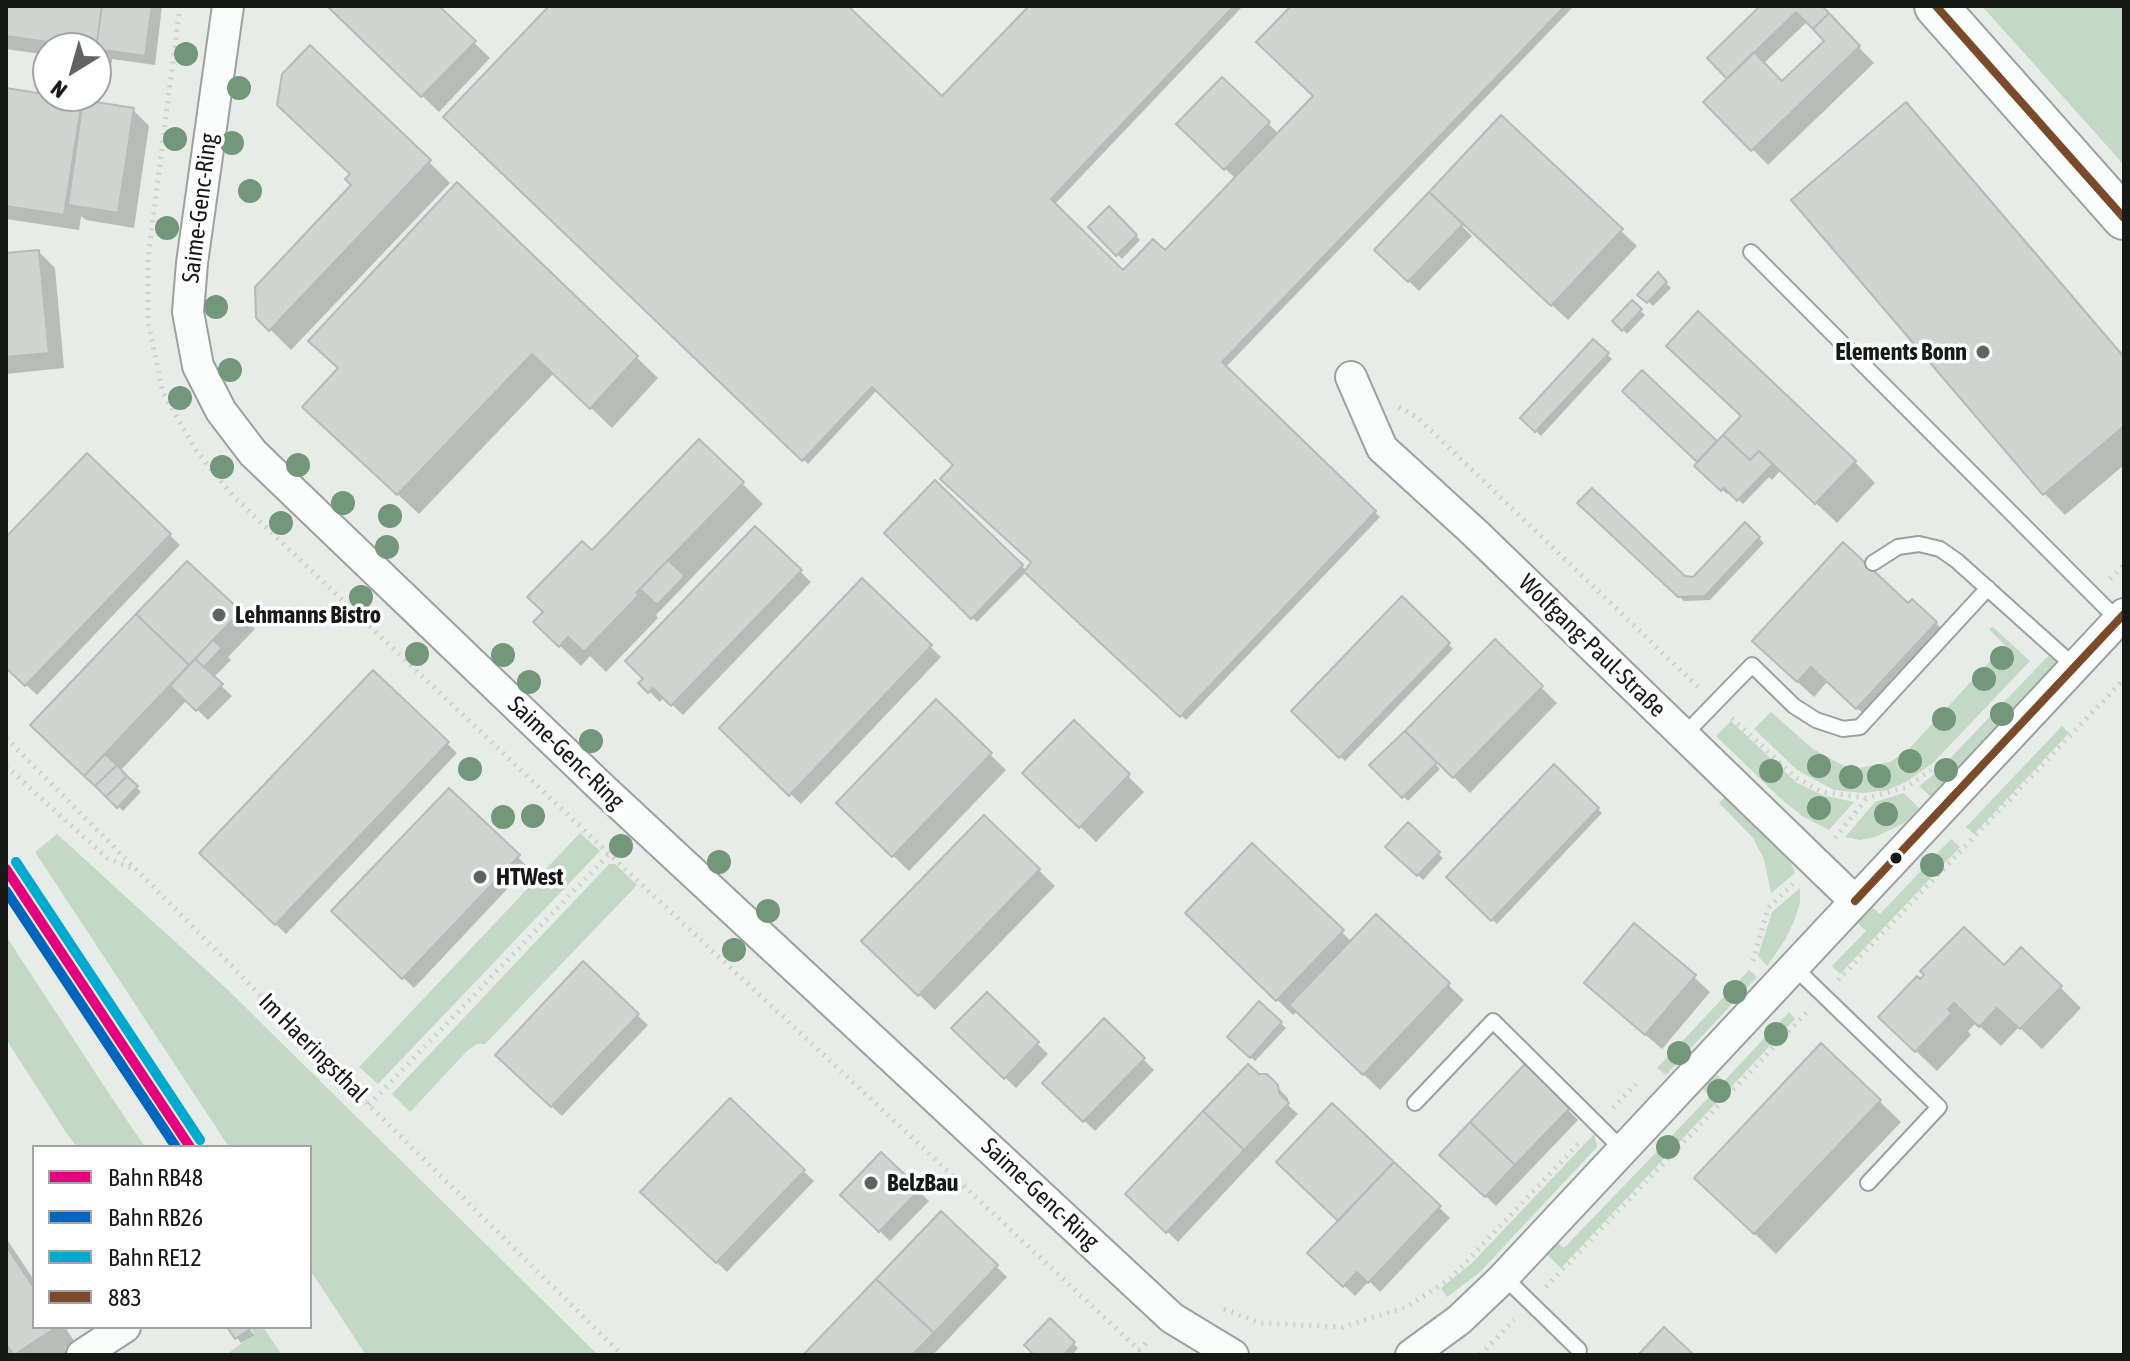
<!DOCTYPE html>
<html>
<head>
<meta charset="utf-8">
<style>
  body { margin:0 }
  #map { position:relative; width:2130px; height:1361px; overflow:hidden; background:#e7ece8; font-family:"Asap Condensed",sans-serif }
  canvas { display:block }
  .frame { position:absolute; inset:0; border:8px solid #171917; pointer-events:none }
  .legend { position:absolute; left:32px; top:1145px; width:280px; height:184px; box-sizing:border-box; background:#fff; border:2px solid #a2a3a2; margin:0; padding:10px 14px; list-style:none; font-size:24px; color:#171917 }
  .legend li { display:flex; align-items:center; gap:16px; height:40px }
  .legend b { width:40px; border:2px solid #a2a3a2 }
  .north { position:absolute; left:32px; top:32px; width:80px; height:80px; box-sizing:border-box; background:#fff; border:2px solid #a2a3a2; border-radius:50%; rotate:217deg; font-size:22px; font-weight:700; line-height:32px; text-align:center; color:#171917 }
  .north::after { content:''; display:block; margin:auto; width:28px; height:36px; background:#606360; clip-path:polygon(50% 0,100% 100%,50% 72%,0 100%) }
</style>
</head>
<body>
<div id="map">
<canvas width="2130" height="1361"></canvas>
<div class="frame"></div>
<ul class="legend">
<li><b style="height:10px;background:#e5007d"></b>Bahn RB48</li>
<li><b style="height:10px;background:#0065bd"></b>Bahn RB26</li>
<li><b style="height:10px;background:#00a9ce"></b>Bahn RE12</li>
<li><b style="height:10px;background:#7a4b2a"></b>883</li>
</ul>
<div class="north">N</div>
</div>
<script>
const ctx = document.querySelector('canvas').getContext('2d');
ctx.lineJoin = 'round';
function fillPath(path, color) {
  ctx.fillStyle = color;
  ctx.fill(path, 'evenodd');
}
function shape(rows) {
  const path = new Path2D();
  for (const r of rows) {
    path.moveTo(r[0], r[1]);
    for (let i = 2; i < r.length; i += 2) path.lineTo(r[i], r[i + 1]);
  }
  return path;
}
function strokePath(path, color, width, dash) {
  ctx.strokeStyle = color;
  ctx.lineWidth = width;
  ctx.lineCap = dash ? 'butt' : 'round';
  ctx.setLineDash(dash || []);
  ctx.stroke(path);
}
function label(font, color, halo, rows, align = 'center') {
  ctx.font = font + ' "Asap Condensed",sans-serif';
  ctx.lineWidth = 7;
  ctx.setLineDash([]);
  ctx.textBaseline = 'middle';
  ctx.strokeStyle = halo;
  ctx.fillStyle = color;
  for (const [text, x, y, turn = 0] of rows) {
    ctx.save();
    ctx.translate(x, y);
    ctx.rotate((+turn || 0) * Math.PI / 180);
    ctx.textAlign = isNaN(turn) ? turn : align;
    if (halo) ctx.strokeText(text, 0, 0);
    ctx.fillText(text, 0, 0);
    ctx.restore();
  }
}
const green = shape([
  [1982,6,2124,6,2124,165],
  [1993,627,2030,661,1933,763,1906,782,1887,790,1863,793,1834,790,1797,770,1754,729,1771,712,1813,749,1842,765,1858,768,1890,762,1907,751,2005,645,1989,629],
  [2049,655,2057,663,1931,797,1919,786,1937,772],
  [1731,721,1797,783,1822,795,1854,802,1829,830,1802,816,1781,799,1716,736],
  [2062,726,2069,733,1974,834,1966,827],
  [1904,793,1919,808,1904,823,1875,837,1860,840,1845,837,1875,802],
  [1727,795,1788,857,1795,873,1771,893,1764,859,1753,838,1719,803],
  [580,833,600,851,378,1084,359,1067],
  [57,834,227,989,598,1355,366,1355,310,1270,310,1147,229,1147,35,852],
  [1951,839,1960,847,1840,974,1832,966,1866,931,1858,923,1872,907,1880,914],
  [609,864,615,864,637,885,485,1044,477,1044,468,1050,410,1112,392,1094],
  [1800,888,1800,903,1794,921,1785,940,1767,966,1758,956,1772,912],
  [6,936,112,1098,145,1147,77,1147,65,1131,6,1039],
  [1749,970,1757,977,1666,1075,1657,1068],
  [1789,1012,1795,1019,1561,1268,1544,1252,1555,1240,1564,1248,1710,1096,1702,1088,1715,1073,1724,1081],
  [1594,1134,1597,1147,1480,1272,1447,1297,1441,1288,1472,1263],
  [250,1327,263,1327,282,1355,226,1355,254,1334]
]);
const shadow = shape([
  [6,6,162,6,155,65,112,59,112,63,96,61,96,48,48,48,48,55,6,49],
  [329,6,436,6,490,58,439,112],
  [552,6,845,6,943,99,1032,6,1243,6,1054,205,1123,273,1165,253,1236,179,1179,124,1222,80,1279,134,1315,96,1293,6,1574,6,1225,368,1380,517,1186,720,1027,571,977,622,887,533,935,483,1027,571,1034,562,956,465,877,390,808,464,446,117],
  [1763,6,1819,6,1874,63,1768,165,1706,102,1730,79],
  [1808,21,1827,41,1782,83,1763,64],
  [6,90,81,102,85,106,133,110,149,126,134,228,86,220,81,216,79,230,6,219],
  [1906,105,1927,125,2124,356,2124,465,2065,515,2045,494,1794,200],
  [1501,118,1637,246,1568,320,1460,219,1458,222,1472,236,1419,291,1376,250],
  [429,162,450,183,291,350,258,317],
  [458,185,658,378,612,428,554,373,419,514,326,428,340,369],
  [1109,209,1140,240,1122,259,1091,227],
  [39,252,55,268,64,368,6,374,6,255],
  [1658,275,1671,288,1653,306,1640,294],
  [1632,303,1645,315,1627,334,1615,321],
  [1593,342,1612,359,1541,436,1522,418],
  [1642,373,1717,444,1855,462,1875,483,1837,523,1781,470,1772,480,1769,477,1743,504,1730,491,1727,494,1697,466,1700,462,1624,391],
  [699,441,763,504,656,615,658,618,606,672,590,656,581,666,557,643,546,612,592,553],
  [87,456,180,545,37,695,6,666,6,540],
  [1580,503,1684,578,1694,579,1745,525,1764,543,1710,600,1684,601],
  [755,528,811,582,683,715,664,697,660,702,641,683],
  [187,564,255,629,228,657,231,660,213,678,232,696,208,720,187,700,120,771,141,792,123,811,49,741],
  [862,580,941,657,801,804,721,728],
  [1402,599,1453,649,1345,761,1293,711],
  [1908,606,1936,623,1952,639,1873,723,1828,681,1814,697,1770,657],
  [1495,642,1557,703,1470,793,1431,755,1429,757,1440,769,1408,801,1372,765],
  [374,673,457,753,286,934,202,853],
  [936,702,1006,770,909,871,839,803],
  [1074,723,1144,792,1096,842,1025,773],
  [1554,767,1602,813,1497,924,1448,877],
  [449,790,528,867,414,988,334,911],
  [984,817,1055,886,935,1010,864,941],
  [1408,825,1443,858,1423,880,1388,847],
  [1253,846,1352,942,1376,916,1464,1000,1380,1090,1297,1011,1293,1015,1188,913],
  [2004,968,2060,987,2081,1008,2042,1049,2019,1027,2001,1046,1976,1023,1968,1031,1971,1035,1937,1071,1902,1038,1920,982],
  [1694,977,1710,992,1662,1049,1602,998],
  [987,995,1048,1054,1016,1088,954,1028],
  [1260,1004,1286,1028,1255,1061,1229,1037],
  [637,1015,648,1025,562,1116,508,1066],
  [1104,1021,1154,1070,1095,1131,1045,1083],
  [1822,1046,1901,1122,1776,1254,1717,1198],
  [1525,1067,1578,1120,1496,1206,1442,1154],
  [1258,1076,1266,1076,1288,1098,1288,1105,1298,1114,1178,1242,1128,1194],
  [730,1101,814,1181,727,1272,643,1192],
  [881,1155,929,1201,890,1241,843,1195],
  [1394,1164,1450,1218,1380,1292,1369,1281,1355,1296,1310,1253],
  [941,1213,1007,1277,933,1355,806,1355],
  [6,1238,34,1280,34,1327,65,1327,78,1347,66,1355,6,1355],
  [1050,1320,1078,1348,1072,1355,1037,1355],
  [229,1327,248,1327,254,1335,241,1343]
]);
const building = shape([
  [6,6,102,6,96,49,6,36,6,6],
  [102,6,152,6,145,56,96,49,102,6],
  [327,6,439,6,476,41,421,97,327,6],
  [549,6,848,6,942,96,1029,6,1234,6,1051,199,1123,270,1153,239,1165,250,1313,96,1256,42,1291,6,1565,6,1222,362,1376,511,1180,717,1024,572,1031,562,940,479,953,465,872,387,802,461,443,117,549,6],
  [1760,6,1822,6,1829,13,1813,29,1796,12,1727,79,1707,58,1760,6],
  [1829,13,1860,46,1751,151,1703,102,1754,52,1782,81,1824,41,1813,29,1829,13],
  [310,45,431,160,269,331,256,318,255,287,351,185,345,179,350,174,277,105,282,74,310,45],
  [1222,77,1270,122,1224,170,1176,124,1222,77],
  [6,88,82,100,64,215,6,206,6,88],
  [83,100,134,108,118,213,68,205,83,100],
  [1906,102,2124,357,2124,426,2043,495,1791,200,1906,102],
  [1501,115,1623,229,1551,306,1429,192,1501,115],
  [457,182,638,356,590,409,532,354,397,495,302,407,338,368,308,341,457,182],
  [1429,192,1463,224,1408,282,1374,250,1429,192],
  [1109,206,1137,235,1116,256,1088,227,1109,206],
  [39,250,49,353,6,357,6,253,39,250],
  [1658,272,1667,282,1647,303,1637,295,1658,272],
  [1632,300,1642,309,1622,331,1612,321,1632,300],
  [1698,311,1856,461,1815,504,1759,451,1750,460,1723,435,1741,416,1666,346,1698,311],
  [1593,339,1609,353,1535,432,1520,418,1593,339],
  [1642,370,1717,441,1697,462,1622,391,1642,370],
  [1723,435,1750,460,1759,451,1773,464,1737,501,1724,488,1721,491,1694,466,1723,435],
  [699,439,744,482,636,593,639,595,584,652,568,637,559,647,533,622,543,612,527,597,582,541,592,550,699,439],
  [87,453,171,534,25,686,6,668,6,537,87,453],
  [935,480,1023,565,971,619,884,533,935,480],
  [1592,488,1685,576,1693,577,1745,522,1760,537,1705,596,1678,597,1577,503,1592,488],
  [755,526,802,570,671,706,653,688,648,693,638,683,643,679,625,661,755,526],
  [1843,542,1908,603,1912,599,1937,622,1856,709,1811,667,1797,682,1752,641,1843,542],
  [668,560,685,576,657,605,640,589,668,560],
  [187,561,241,611,189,665,136,614,187,561],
  [862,578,932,645,789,796,719,728,862,578],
  [1402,596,1450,643,1339,758,1291,711,1402,596],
  [136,614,189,665,84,776,30,725,136,614],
  [1495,639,1543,686,1453,778,1405,731,1495,639],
  [213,640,222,648,204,667,195,659,213,640],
  [195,659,223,684,196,711,170,686,195,659],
  [373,670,449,742,275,925,199,853,373,670],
  [936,699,992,753,892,857,836,803,936,699],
  [1074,720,1130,774,1079,828,1022,773,1074,720],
  [1405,731,1437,763,1402,798,1369,765,1405,731],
  [105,754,117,765,95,786,84,776,105,754],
  [1554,764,1599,808,1491,921,1446,877,1554,764],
  [117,765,127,776,106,797,95,786,117,765],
  [127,776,138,786,117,808,106,797,127,776],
  [449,788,520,855,402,979,331,911,449,788],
  [984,815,1040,869,918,996,861,941,984,815],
  [1408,822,1440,852,1417,876,1385,847,1408,822],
  [1252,843,1344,930,1276,1001,1185,913,1252,843],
  [1376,914,1450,983,1363,1075,1289,1005,1376,914],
  [1634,923,1696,975,1645,1035,1584,983,1634,923],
  [1964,927,2004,965,2021,947,2062,986,2020,1029,1997,1008,1979,1027,1954,1003,1948,1009,1952,1013,1915,1052,1878,1017,1917,976,1920,979,1924,975,1920,971,1964,927],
  [583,961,639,1014,551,1107,495,1055,583,961],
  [987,992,1039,1042,1004,1079,951,1028,987,992],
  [1259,1001,1282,1022,1250,1058,1227,1037,1259,1001],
  [1104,1018,1145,1058,1083,1122,1042,1083,1104,1018],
  [1821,1043,1881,1100,1754,1234,1694,1178,1821,1043],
  [1248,1064,1259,1074,1267,1074,1278,1085,1279,1093,1289,1103,1244,1150,1203,1111,1248,1064],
  [1525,1064,1570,1108,1515,1165,1470,1122,1525,1064],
  [730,1098,805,1170,716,1263,640,1192,730,1098],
  [1332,1103,1394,1162,1338,1221,1276,1162,1332,1103],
  [1203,1111,1244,1150,1166,1233,1125,1194,1203,1111],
  [1470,1122,1515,1165,1485,1197,1439,1155,1470,1122],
  [881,1152,920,1189,879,1232,840,1195,881,1152],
  [1394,1162,1441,1206,1368,1283,1357,1272,1343,1287,1307,1253,1394,1162],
  [941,1211,998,1265,934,1333,876,1279,941,1211],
  [6,1246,34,1288,34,1327,57,1327,14,1355,6,1344,6,1246],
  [876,1279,934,1333,912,1355,803,1355,876,1279],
  [1050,1318,1075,1342,1064,1355,1034,1355,1024,1345,1050,1318],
  [227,1327,249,1327,250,1329,235,1339,227,1327],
  [1664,1327,1694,1355,1638,1355,1664,1327]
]);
const path = shape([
  [180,6,148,258,148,322,163,393,196,450,232,495,609,854,1139,1350,1149,1340],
  [1399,407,1418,418,1698,687],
  [2110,579,2124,565],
  [1732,718,1795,777,1822,792,1867,798,1907,787,1931,770],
  [6,738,369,1105,622,1355],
  [6,766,107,858,132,868],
  [1835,838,1866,799],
  [1753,961,1768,908,1793,884],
  [1838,980,2124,679],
  [369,1105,609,854],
  [1613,1108,1636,1084],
  [1546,1287,1809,1010],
  [1224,1309,1260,1323,1342,1327,1407,1307,1451,1278,1581,1141],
  [1480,1355,1514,1320]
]);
const service = shape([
  [1751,252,2118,620],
  [1873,563,1898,547,1919,544,1940,549,1957,561,2074,666],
  [1684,735,1752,665,1794,706,1816,720,1843,729,1860,727,1988,588],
  [1794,967,1939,1107,1868,1183],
  [1415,1103,1493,1021,1623,1150],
  [1504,1277,1579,1350]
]);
const minor = shape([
  [228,6,192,263,188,312,198,366,221,411,253,453,602,788,1172,1318,1233,1355],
  [1351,377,1382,448,1475,533,1855,901],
  [82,1355,125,1327],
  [1411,1355,1459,1320,1501,1280,2124,614]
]);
const secondary = shape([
  [1936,6,2124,218]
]);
const bus1 = shape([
  [1936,6,2124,218],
  [1855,901,2124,614]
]);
const rail1 = shape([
  [6,869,190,1147]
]);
const rail2 = shape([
  [6,891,176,1147]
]);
const rail3 = shape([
  [16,862,200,1140]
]);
const trees = [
  [186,54],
  [239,88],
  [175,139],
  [232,143],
  [250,191],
  [167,228],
  [216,307],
  [230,370],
  [180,398],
  [298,465],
  [222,467],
  [343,503],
  [390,516],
  [281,523],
  [387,547],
  [361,597],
  [417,654],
  [503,655],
  [2002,658],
  [1984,679],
  [529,682],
  [2002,714],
  [1944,719],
  [591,741],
  [1910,761],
  [1819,766],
  [470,769],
  [1946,770],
  [1771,771],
  [1879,776],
  [1851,777],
  [1819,808],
  [1886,814],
  [533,816],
  [503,817],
  [621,846],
  [719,862],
  [1932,865],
  [768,911],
  [734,950],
  [1735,992],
  [1776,1034],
  [1679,1053],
  [1719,1091],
  [1668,1147]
];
const markers = [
  [1983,352,8,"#606360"],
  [219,615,8,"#606360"],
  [1896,858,7,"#171917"],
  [480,877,8,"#606360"],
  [871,1183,8,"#606360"]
];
const streetNames = [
  ["Saime-Genc-Ring",200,208,-83],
  ["Wolfgang-Paul-Straße",1592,646,44],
  ["Saime-Genc-Ring",566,753,44],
  ["Im Haeringsthal",313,1048,45],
  ["Saime-Genc-Ring",1040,1194,43]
];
const poiNames = [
  ["Elements Bonn",1967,352,"right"],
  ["Lehmanns Bistro",235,615],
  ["HTWest",496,877],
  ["BelzBau",887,1183]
];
fillPath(green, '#c3d9c5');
fillPath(shadow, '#0003');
fillPath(building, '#d0d4d1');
strokePath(building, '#b7bab8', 2);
strokePath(service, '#9da09d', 18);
strokePath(minor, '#9da09d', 34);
strokePath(secondary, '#9da09d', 46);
strokePath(path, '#cfd0cf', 5, [2, 6]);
strokePath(service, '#fbfcfc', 14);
strokePath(minor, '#fbfcfc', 30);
strokePath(secondary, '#fbfcfc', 42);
strokePath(bus1, '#7a4b2a', 8);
strokePath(rail1, '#e5007d', 10);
strokePath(rail2, '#0065bd', 10);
strokePath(rail3, '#00a9ce', 10);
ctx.fillStyle = '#74977b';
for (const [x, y] of trees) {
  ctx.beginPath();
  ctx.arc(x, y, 12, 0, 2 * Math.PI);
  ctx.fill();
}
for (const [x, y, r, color] of markers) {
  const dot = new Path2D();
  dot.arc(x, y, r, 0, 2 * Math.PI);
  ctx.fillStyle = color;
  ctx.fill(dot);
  strokePath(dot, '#fff', 3);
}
label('24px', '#171917', '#fff', streetNames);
label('bold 24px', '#171917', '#fff', poiNames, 'left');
</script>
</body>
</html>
